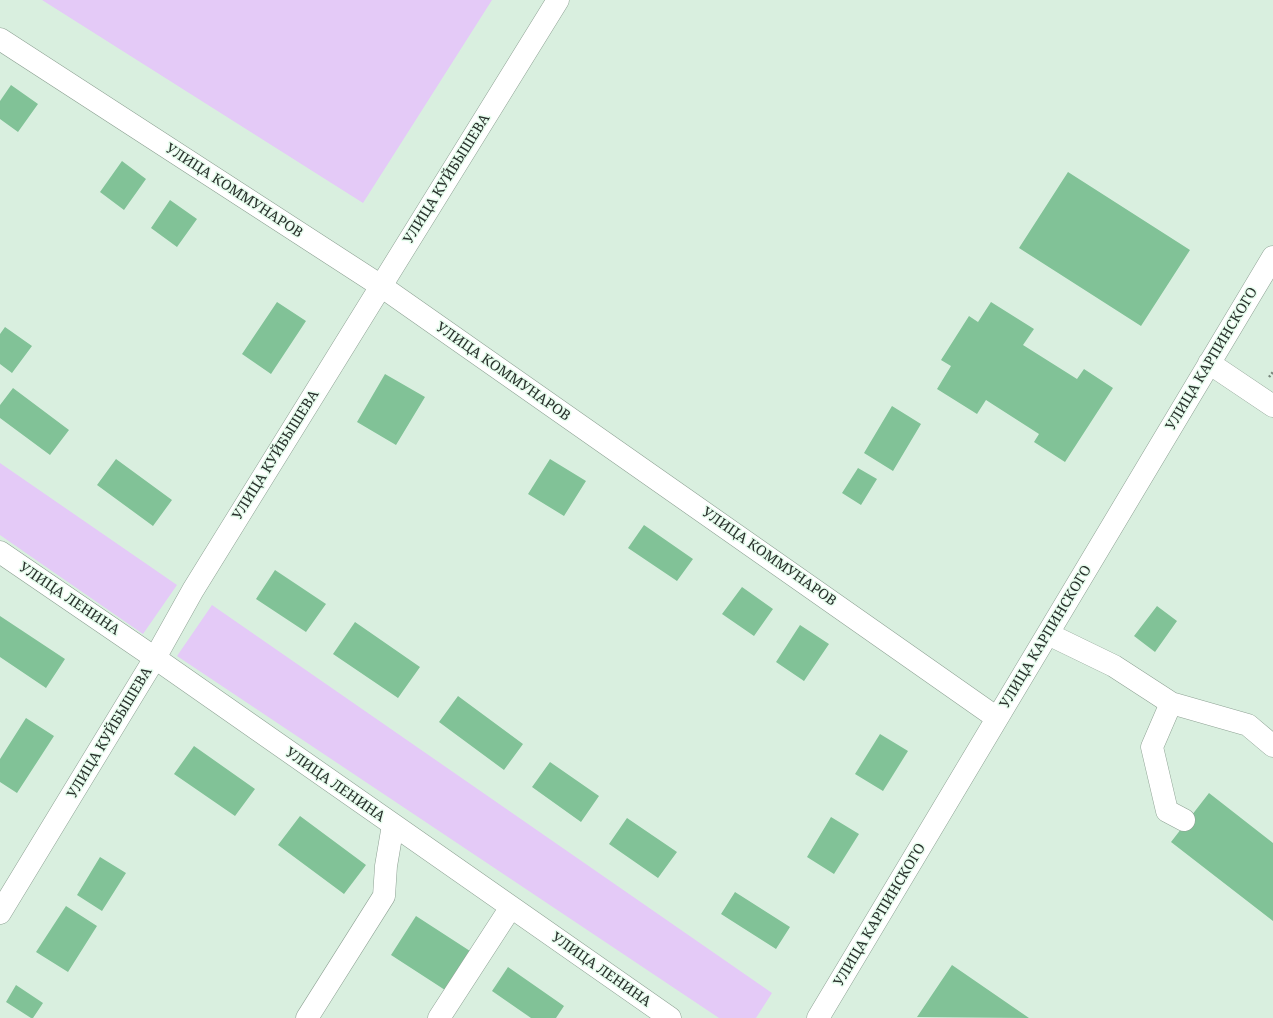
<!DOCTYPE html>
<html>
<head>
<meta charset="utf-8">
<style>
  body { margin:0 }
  canvas { display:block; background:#d9efdf }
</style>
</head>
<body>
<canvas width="1273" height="1018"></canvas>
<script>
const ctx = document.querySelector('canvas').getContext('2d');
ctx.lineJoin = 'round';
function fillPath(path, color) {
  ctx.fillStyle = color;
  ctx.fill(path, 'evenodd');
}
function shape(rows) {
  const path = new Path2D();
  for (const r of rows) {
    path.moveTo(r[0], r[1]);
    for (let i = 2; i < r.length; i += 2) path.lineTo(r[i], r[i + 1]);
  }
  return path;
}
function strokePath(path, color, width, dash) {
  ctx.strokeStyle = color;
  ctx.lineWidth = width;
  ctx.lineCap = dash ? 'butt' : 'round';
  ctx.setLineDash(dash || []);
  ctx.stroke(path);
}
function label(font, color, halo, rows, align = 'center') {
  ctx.font = font + ' "Noto Serif",serif';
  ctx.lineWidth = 3;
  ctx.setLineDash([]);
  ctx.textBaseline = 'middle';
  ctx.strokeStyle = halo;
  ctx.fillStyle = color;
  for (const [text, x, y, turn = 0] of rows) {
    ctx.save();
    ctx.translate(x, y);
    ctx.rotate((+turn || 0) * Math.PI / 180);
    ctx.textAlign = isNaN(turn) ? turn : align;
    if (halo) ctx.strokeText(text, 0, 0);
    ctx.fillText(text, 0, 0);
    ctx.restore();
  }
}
const green = shape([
  [42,0,492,0,363,203],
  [0,463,177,585,143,634,0,535],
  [212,605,772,993,756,1018,719,1018,177,656]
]);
const building = shape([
  [11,85,38,104,18,132,0,119,0,101],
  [122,161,146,179,124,210,100,192],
  [1068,172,1190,250,1141,326,1019,248],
  [170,200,197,219,177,247,151,228],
  [277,302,306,321,271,374,242,354],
  [991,302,1034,329,1023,345,1077,379,1084,369,1113,388,1065,462,1034,442,1039,434,986,400,977,414,937,389,951,366,941,360,969,316,978,322],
  [5,327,32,346,12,373,0,364,0,334],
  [385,374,425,397,396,445,357,422],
  [13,388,69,430,50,455,0,418,0,405],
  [892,406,921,424,893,471,864,453],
  [116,459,172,500,153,526,97,485],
  [550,459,586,481,564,516,528,494],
  [858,468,877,479,861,505,842,493],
  [644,525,693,559,677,581,628,548],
  [275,570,326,604,306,632,256,599],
  [742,587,773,609,754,636,722,614],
  [1157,606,1177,621,1155,652,1134,636],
  [0,616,65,659,46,688,0,657],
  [355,622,420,667,398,698,333,654],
  [800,625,829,644,804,681,776,662],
  [458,696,523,744,504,770,439,722],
  [26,718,54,736,17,793,0,782,0,759],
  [880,734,908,751,883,791,855,774],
  [194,746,255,789,235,816,174,774],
  [550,762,599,796,581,822,532,787],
  [1209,793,1273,843,1273,921,1171,842],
  [300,816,366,865,344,894,278,845],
  [831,817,859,834,834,874,807,857],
  [627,818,677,852,658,878,609,844],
  [100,857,126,873,102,911,77,895],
  [735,892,790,927,776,949,721,914],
  [66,906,97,926,68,972,36,952],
  [416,916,470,951,445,990,391,955],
  [952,965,1029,1018,917,1017],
  [508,967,564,1006,556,1018,531,1018,492,991],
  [16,985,43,1003,33,1018,31,1018,6,1002]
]);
const path = shape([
  [1269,377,1273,372]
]);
const minor = shape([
  [0,39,381,286,997,718],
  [1209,363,1273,406],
  [0,552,155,658,670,1018],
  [1048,634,1114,666,1171,703,1152,747,1167,811,1184,820],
  [1171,703,1248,725,1273,746],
  [0,913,155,658,193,590,558,0],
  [307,1018,384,896,386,866,393,825],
  [439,1018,511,907],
  [818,1018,1273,257]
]);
const streetNames = [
  ["УЛИЦА КУЙБЫШЕВА",447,179,-58],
  ["УЛИЦА КОММУНАРОВ",234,191,33],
  ["УЛИЦА КАРПИНСКОГО",1212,359,-59],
  ["УЛИЦА КОММУНАРОВ",503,372,35],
  ["УЛИЦА КУЙБЫШЕВА",276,455,-58],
  ["УЛИЦА КОММУНАРОВ",769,557,35],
  ["УЛИЦА ЛЕНИНА",69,599,34],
  ["УЛИЦА КАРПИНСКОГО",1046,637,-59],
  ["УЛИЦА КУЙБЫШЕВА",110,733,-59],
  ["УЛИЦА ЛЕНИНА",335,785,35],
  ["УЛИЦА КАРПИНСКОГО",880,915,-59],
  ["УЛИЦА ЛЕНИНА",601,970,35]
];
fillPath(green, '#e4caf7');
fillPath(building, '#81c297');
strokePath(minor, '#8ea294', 23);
strokePath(path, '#78867c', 2.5, [2, 2]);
strokePath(minor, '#fff', 22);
label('14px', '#28302b', '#e6fced', streetNames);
</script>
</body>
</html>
